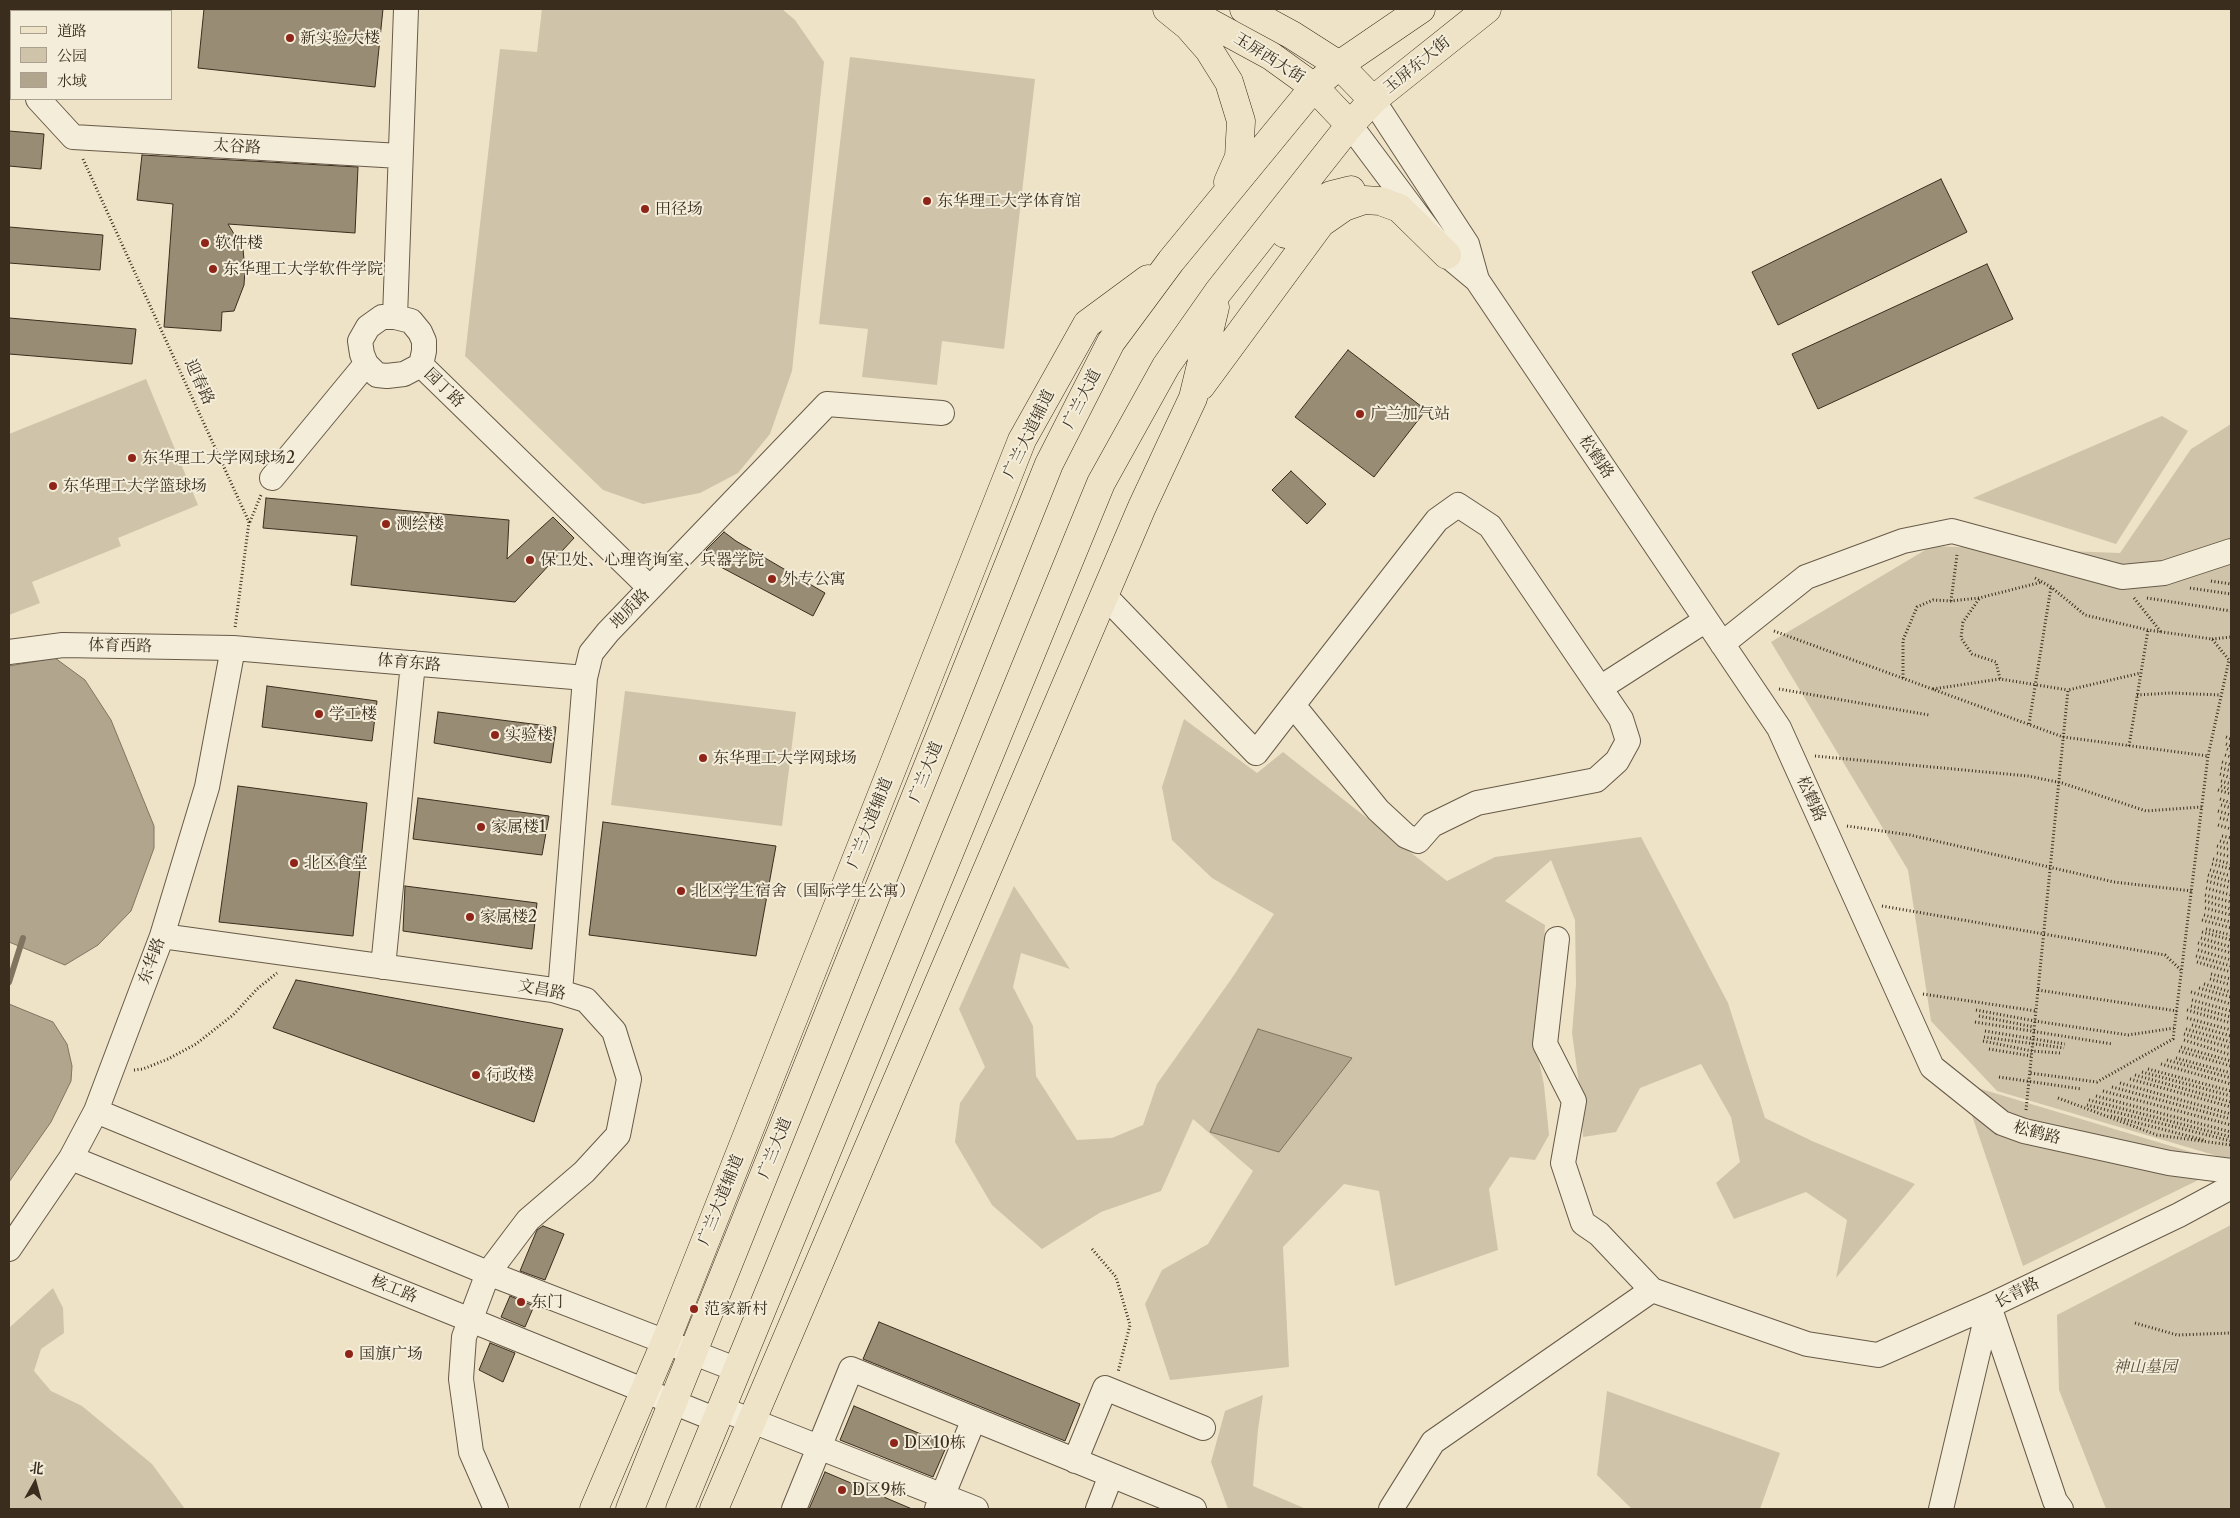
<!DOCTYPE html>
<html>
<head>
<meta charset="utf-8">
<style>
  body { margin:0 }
  #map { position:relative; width:2240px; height:1518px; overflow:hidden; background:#eee3c6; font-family:"Libre Caslon Text","Noto Serif SC",serif }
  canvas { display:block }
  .frame { position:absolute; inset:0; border:10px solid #3a2d1e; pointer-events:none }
  .legend { position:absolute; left:10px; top:10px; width:162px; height:90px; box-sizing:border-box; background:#f4edda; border:1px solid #aaa08f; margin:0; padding:6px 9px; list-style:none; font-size:15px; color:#3a2d1e }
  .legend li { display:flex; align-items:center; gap:10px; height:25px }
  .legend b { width:25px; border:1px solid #aaa08f }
  .north { position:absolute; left:10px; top:1458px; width:50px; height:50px; -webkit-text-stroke:4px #f4edda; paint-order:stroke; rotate:7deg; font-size:14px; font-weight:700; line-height:20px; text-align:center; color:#3a2d1e }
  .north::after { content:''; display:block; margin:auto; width:18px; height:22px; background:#3a2d1e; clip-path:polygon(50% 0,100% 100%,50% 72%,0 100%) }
</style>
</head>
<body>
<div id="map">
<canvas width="2240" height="1518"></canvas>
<div class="frame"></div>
<ul class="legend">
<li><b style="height:6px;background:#eee3c6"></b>道路</li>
<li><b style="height:14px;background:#cfc4a9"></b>公园</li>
<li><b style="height:14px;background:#b1a58d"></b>水域</li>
</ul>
<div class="north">北</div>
</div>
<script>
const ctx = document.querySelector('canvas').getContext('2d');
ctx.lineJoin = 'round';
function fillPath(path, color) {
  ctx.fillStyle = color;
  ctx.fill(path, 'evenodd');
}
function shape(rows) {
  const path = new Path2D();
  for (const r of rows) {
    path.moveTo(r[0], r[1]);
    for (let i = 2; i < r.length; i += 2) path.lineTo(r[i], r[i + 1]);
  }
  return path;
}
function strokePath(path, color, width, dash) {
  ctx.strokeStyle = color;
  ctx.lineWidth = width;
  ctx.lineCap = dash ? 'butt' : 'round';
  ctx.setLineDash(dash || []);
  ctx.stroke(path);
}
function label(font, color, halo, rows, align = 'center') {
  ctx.font = font + ' "Libre Caslon Text","Noto Serif SC",serif';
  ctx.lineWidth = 4;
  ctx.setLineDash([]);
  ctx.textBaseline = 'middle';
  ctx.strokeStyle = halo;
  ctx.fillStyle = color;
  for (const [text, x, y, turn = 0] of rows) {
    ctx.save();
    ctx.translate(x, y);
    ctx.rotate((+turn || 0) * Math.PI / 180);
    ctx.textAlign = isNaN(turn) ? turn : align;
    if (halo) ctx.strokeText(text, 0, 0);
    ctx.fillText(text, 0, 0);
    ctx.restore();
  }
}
const green = shape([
  [542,9,782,9,795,20,824,62,792,371,770,434,738,473,700,493,643,504,603,490,465,356,500,49,537,52],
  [850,57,1035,79,1004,349,942,341,937,385,862,377,868,329,819,324],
  [146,379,198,505,118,538,121,546,32,582,40,603,9,615,9,434],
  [2162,416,2188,431,2116,544,1973,498],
  [2231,424,2231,1160,1997,1091,1931,1021,1908,870,1771,642,1932,546,2120,553,2191,449],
  [625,691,796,712,782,826,611,805],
  [1184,719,1257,773,1283,752,1447,881,1495,857,1641,837,1728,1003,1765,1118,1812,1141,1915,1184,1836,1278,1847,1220,1806,1192,1734,1219,1716,1183,1740,1162,1731,1117,1701,1064,1640,1088,1616,1132,1583,1137,1580,1091,1572,1033,1576,984,1575,920,1551,860,1505,901,1545,925,1541,989,1535,1041,1544,1085,1549,1135,1535,1160,1510,1157,1489,1189,1498,1250,1395,1286,1379,1191,1344,1184,1283,1247,1289,1367,1170,1380,1145,1304,1162,1270,1208,1244,1253,1171,1193,1119,1161,1191,1101,1212,1042,1249,992,1205,955,1142,960,1103,985,1067,959,1009,1014,886,1070,969,1021,953,1013,987,1033,1026,1036,1076,1077,1140,1112,1138,1143,1125,1157,1084,1232,978,1274,914,1212,878,1172,840,1162,787],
  [1961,1083,2231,1164,2023,1266],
  [2231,1225,2231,1509,2106,1509,2059,1390,2057,1315],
  [53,1288,63,1308,64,1333,41,1349,34,1371,51,1391,82,1406,152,1464,185,1509,9,1509,9,1328],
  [1607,1391,1780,1453,1760,1509,1632,1509,1597,1475],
  [1263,1395,1258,1430,1253,1486,1306,1509,1228,1509,1211,1462,1225,1411]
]);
const water = shape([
  [55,658,85,680,111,720,154,826,154,848,131,911,98,945,65,965,9,942,9,666,55,658],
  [9,1004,53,1022,67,1044,72,1066,71,1081,51,1122,9,1182,9,1004],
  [1258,1029,1352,1058,1279,1152,1210,1132,1258,1029]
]);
const stream = shape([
  [9,982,23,938]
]);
const building = shape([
  [204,9,383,9,375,87,198,68,204,9],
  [9,131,44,134,41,169,9,166,9,131],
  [142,155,358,167,355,233,228,224,243,249,245,270,244,285,234,311,222,312,221,331,164,327,173,204,137,200,142,155],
  [1941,179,1967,232,1778,325,1752,272,1941,179],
  [9,227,103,235,100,270,9,263,9,227],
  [1987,264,2013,319,1818,409,1792,354,1987,264],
  [9,318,136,329,132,364,9,354,9,318],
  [1348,350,1426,410,1374,477,1295,417,1348,350],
  [1291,471,1326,504,1307,524,1272,490,1291,471],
  [266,498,509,520,507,559,553,517,574,538,515,602,351,585,357,536,263,528,266,498],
  [724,532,736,541,825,593,813,616,717,565,719,562,706,550,724,532],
  [267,686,377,701,372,741,262,727,267,686],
  [438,712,556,727,551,763,434,743,438,712],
  [238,786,367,803,353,936,219,922,238,786],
  [418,798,549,816,542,855,413,839,418,798],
  [603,822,776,846,756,956,589,935,603,822],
  [405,886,537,903,532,949,403,931,405,886],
  [296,980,563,1029,534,1122,273,1028,296,980],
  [543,1226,564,1234,545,1280,520,1271,537,1230,543,1226],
  [510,1296,534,1306,525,1327,501,1317,510,1296],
  [879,1322,1080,1404,1065,1441,863,1359,879,1322],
  [490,1343,515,1353,503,1382,479,1370,490,1343],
  [854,1406,947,1445,933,1477,840,1440,854,1406],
  [825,1472,912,1509,809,1509,825,1472]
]);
const path = shape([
  [83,159,249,522,235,628],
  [250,522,261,495],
  [2035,578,2051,587,2085,615,2148,630,2212,639,2229,660,2208,756],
  [2211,581,2231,584],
  [2190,588,2231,594],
  [2134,598,2161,632],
  [2147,598,2231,611],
  [1979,599,1963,622,1961,638,1972,654,1996,662,2000,679],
  [1951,601,1957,555],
  [1774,631,2063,737,2208,756,2173,1039,2097,1082,2030,1073],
  [2212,639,2231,637],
  [1903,678,1903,640,1917,607,1933,600,1951,601,1979,598,2042,582],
  [1779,689,1929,715],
  [1933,689,2000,679,2068,690],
  [2137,695,2171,693,2221,695],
  [2029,724,2051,587],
  [2226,737,2231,739],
  [2226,744,2231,746],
  [2129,746,2148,630],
  [2227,749,2231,751],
  [2225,755,2231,757],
  [1815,756,2028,776,2062,783,2146,811,2202,807],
  [2222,762,2231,765],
  [2221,768,2231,771],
  [2220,774,2231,778],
  [2221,781,2231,784],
  [2221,786,2231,790],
  [2218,790,2231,794],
  [2220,799,2231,803],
  [2221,805,2231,808],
  [2218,811,2231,815],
  [2220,818,2231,821],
  [2218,825,2231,829],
  [1847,826,1910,835,2114,882,2192,891],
  [2222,836,2231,838],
  [2220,841,2231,844],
  [2217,846,2231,850],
  [2217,853,2231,857],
  [2213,859,2231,864],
  [2212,864,2231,869],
  [2210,870,2231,876],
  [2208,875,2231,882],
  [2207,881,2231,888],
  [2206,888,2231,895],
  [2205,895,2231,902],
  [2205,901,2231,909],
  [1882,906,2165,955,2182,971],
  [2205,908,2231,915],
  [2204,915,2231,922],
  [2202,920,2231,928],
  [2206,929,2231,935],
  [2202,932,2231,940],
  [2201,938,2231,947],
  [2198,943,2231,953],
  [2198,950,2231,960],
  [2196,956,2231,966],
  [2197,962,2231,972],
  [2211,974,2231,979],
  [2210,979,2231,985],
  [2204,984,2231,992],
  [2199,988,2231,997],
  [2038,990,2177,1011],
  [2191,992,2231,1004],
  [1923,994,2036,1011],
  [2192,1000,2231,1011],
  [2191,1006,2231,1017],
  [1976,1010,2035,1021,2128,1035,2175,1028],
  [2187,1010,2231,1023],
  [1979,1016,2034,1027],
  [2187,1018,2231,1030],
  [1975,1022,2112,1044],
  [2192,1025,2231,1036],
  [2186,1029,2231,1042],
  [1985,1031,2065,1044],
  [2184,1034,2231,1048],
  [1984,1037,2064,1048],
  [2184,1040,2231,1055],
  [1983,1041,2032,1051,2060,1053],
  [2181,1047,2231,1061],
  [1989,1049,2031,1056],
  [2179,1051,2231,1066],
  [2176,1058,2231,1073],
  [2167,1060,2231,1078],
  [2161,1064,2231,1084],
  [2148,1069,2231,1091],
  [134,1070,143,1069,168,1059,196,1044,233,1015,257,989,277,973],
  [2142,1072,2231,1096],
  [2135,1075,2231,1102],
  [1999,1077,2082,1089],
  [2130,1079,2231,1107],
  [2120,1083,2231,1114],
  [2112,1087,2231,1119],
  [2103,1091,2231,1125],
  [2096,1096,2231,1132],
  [2058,1098,2157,1135,2231,1145],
  [2089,1100,2231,1137],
  [2087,1105,2231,1141],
  [2026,1110,2068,690,2141,673],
  [2111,1116,2204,1140],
  [1092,1249,1116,1277,1130,1325,1118,1372],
  [2135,1323,2177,1335,2231,1333]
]);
const minor = shape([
  [406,9,395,317,411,321,420,332,424,341,424,351,421,365,650,588],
  [9,67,11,70],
  [38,99,73,137,400,156],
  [1373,100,1467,244,1477,280],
  [1350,125,1447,255,1477,280,1779,728,1932,1067,2002,1123,2024,1131,2169,1163,2231,1171],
  [395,317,382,317,368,327,360,341,362,354,366,364,377,375,387,376,404,374,421,365],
  [272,478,366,364],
  [1104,595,1256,753,1293,705,1437,520,1458,505,1490,526,1621,719,1628,741,1617,761,1596,780,1477,803,1432,825,1418,841,1406,836,1378,810,1293,705],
  [1722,644,1806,577,1903,541,1952,531,2122,577,2164,573,2231,551],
  [9,652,63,645,233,648,585,678],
  [1600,688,1706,620],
  [162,936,553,990,586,1000,614,1031,629,1079,618,1135,584,1172,528,1220,488,1273,464,1337,461,1379,471,1452,496,1509],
  [1557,939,1545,1044,1574,1101,1563,1163,1583,1223,1599,1234,1652,1290],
  [383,967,413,663],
  [560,992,585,678,591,653,608,632,827,404,942,413],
  [96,1111,488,1273,738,1370],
  [71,1158,717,1420],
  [9,1249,71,1158,96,1111,162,936,207,787,233,648],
  [722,1409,976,1509],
  [1075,1461,1105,1388,1203,1428],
  [1111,1475,1194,1509],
  [794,1509,851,1369,1111,1475,1098,1509],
  [937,1509,974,1419],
  [1391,1509,1433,1442,1652,1290,1807,1344,1878,1355,1989,1306,2055,1501,2061,1509],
  [1941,1509,1989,1306,2179,1215,2231,1187]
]);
const major = shape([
  [1167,9,1188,26,1209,50,1229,82,1241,121,1239,157,1228,182],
  [1244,9,1292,35,1339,65,1373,100],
  [1179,10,1203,19,1271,56,1314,87,1350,125],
  [1285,234,1304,210,1331,195,1351,190],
  [1201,386,1321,223,1344,207,1364,200,1380,201,1399,208,1447,255],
  [594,1509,665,1343,1022,440,1087,324,1148,279],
  [630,1509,1049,464,1111,342,1171,261,1314,87,1339,65,1421,9],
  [680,1509,1101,483,1166,366,1218,292,1350,125,1373,100,1487,9],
  [714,1509,1142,507,1193,398,1215,307]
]);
const markers = [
  [290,38,5,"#8f2418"],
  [927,201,5,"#8f2418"],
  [645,209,5,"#8f2418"],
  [205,243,5,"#8f2418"],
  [213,269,5,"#8f2418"],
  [1360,414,5,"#8f2418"],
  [132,458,5,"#8f2418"],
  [53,486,5,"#8f2418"],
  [386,524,5,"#8f2418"],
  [530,560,5,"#8f2418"],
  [772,579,5,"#8f2418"],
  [319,714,5,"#8f2418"],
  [495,735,5,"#8f2418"],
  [703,758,5,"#8f2418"],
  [481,827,5,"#8f2418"],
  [294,863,5,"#8f2418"],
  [681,891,5,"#8f2418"],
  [470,917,5,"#8f2418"],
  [476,1075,5,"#8f2418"],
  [521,1302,5,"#8f2418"],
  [694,1309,5,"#8f2418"],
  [349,1354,5,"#8f2418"],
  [894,1443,5,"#8f2418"],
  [842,1490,5,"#8f2418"]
];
const poiNames = [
  ["新实验大楼",300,38],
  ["东华理工大学体育馆",937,201],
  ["田径场",655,209],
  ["软件楼",215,243],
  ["东华理工大学软件学院",223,269],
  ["广兰加气站",1370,414],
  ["东华理工大学网球场2",142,458],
  ["东华理工大学篮球场",63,486],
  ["测绘楼",396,524],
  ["保卫处、心理咨询室、兵器学院",540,560],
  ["外专公寓",782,579],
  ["学工楼",329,714],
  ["实验楼",505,735],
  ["东华理工大学网球场",713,758],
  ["家属楼1",491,827],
  ["北区食堂",304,863],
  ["北区学生宿舍（国际学生公寓）",691,891],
  ["家属楼2",480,917],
  ["行政楼",486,1075],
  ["东门",531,1302],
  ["范家新村",704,1309],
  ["国旗广场",359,1354],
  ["D区10栋",904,1443],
  ["D区9栋",852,1490]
];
const streetNames = [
  ["玉屏西大街",1269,58,32],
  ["玉屏东大街",1417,65,-39],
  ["太谷路",237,147,3],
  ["迎春路",199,382,65],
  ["园丁路",444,388,44],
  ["广兰大道",1082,399,-63],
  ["广兰大道辅道",1029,434,-64],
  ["松鹤路",1596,457,56],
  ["地质路",630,609,-46],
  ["体育西路",120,646,1],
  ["体育东路",409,663,5],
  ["广兰大道",926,772,-68],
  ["松鹤路",1811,799,66],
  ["广兰大道辅道",870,823,-68],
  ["东华路",152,961,-70],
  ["文昌路",542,990,11],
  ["松鹤路",2037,1133,15],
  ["广兰大道",775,1148,-68],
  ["广兰大道辅道",721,1200,-68],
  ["核工路",394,1289,22],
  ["长青路",2017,1293,-27]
];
const parkNames = [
  ["神山墓园",2145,1367]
];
fillPath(green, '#cfc4a9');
fillPath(water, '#b1a58d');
strokePath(water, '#817561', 1);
strokePath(stream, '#817561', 6);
fillPath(building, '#988c75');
strokePath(building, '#3a2d1e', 1);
strokePath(minor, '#675a48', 26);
strokePath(major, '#3a2d1e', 29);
strokePath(path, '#3a2d1e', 3, [1, 2.5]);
strokePath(minor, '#f4edda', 24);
strokePath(major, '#eee3c6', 28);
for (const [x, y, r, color] of markers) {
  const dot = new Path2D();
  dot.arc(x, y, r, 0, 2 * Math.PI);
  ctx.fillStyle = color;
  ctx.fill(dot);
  strokePath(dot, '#f4edda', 2);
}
label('16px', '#3a2d1e', '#f4edda', poiNames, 'left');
label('16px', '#3a2d1e', '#f4edda', streetNames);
label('italic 16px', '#584b3a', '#f4edda', parkNames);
</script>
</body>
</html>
